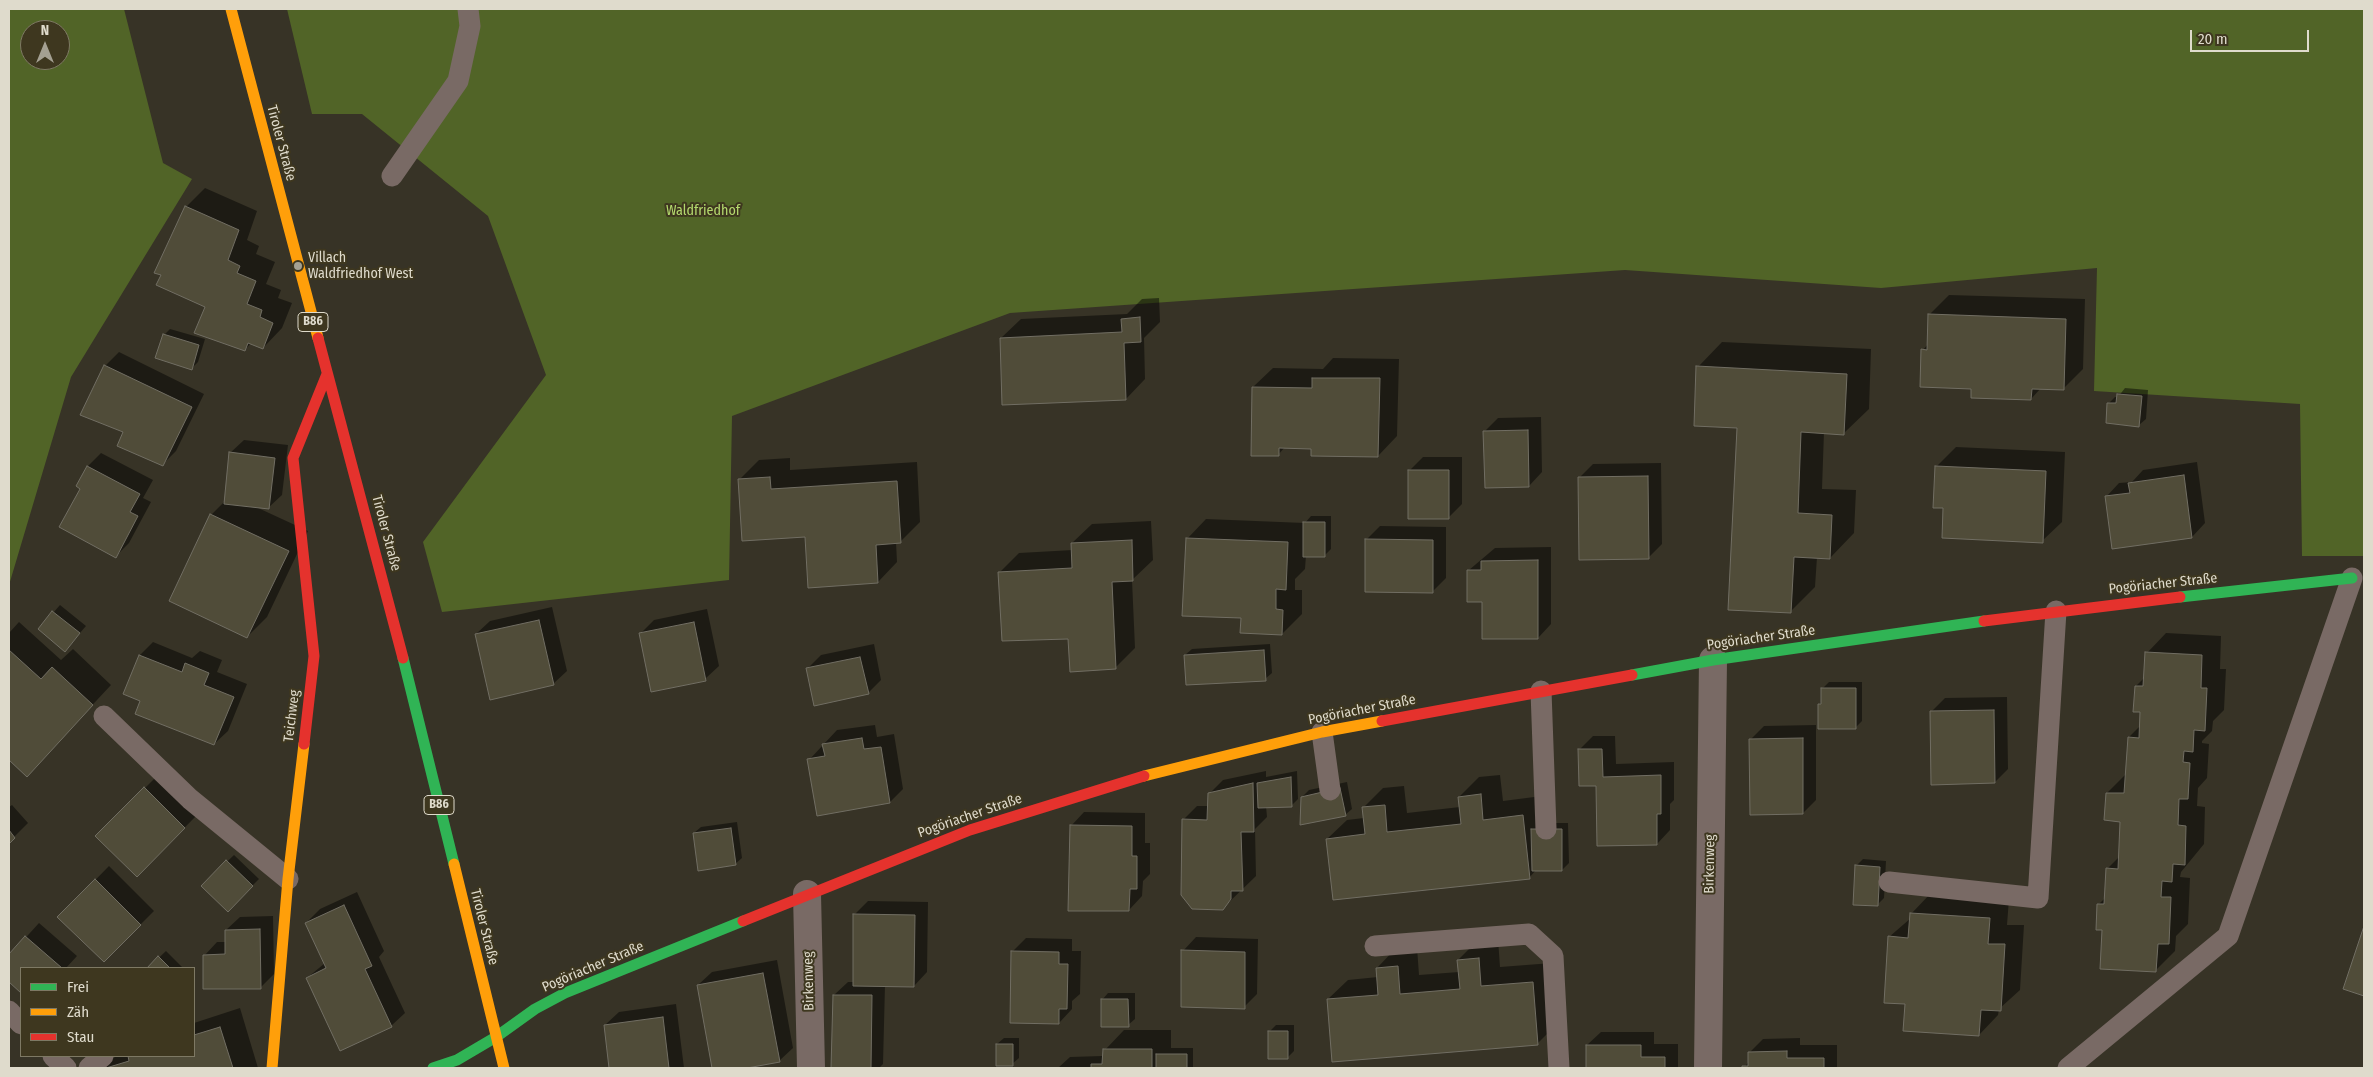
<!DOCTYPE html>
<html>
<head>
<meta charset="utf-8">
<style>
  body { margin:0 }
  #map { position:relative; width:2373px; height:1077px; overflow:hidden; background:#373326; font-family:"Fira Sans Condensed",sans-serif }
  canvas { display:block }
  .frame { position:absolute; inset:0; border:10px solid #dfdbcc; pointer-events:none }
  .legend { position:absolute; left:20px; top:967px; width:175px; height:90px; box-sizing:border-box; background:#3e371f; border:1px solid #7e7964; margin:0; padding:6px 9px; list-style:none; font-size:15px; color:#dfdbcc }
  .legend li { display:flex; align-items:center; gap:10px; height:25px }
  .legend b { width:25px; border:1px solid #7e7964 }
  .north { position:absolute; left:20px; top:20px; width:50px; height:50px; box-sizing:border-box; background:#3e371f; border:1px solid #7e7964; border-radius:50%; rotate:0deg; font-size:14px; font-weight:700; line-height:20px; text-align:center; color:#dfdbcc }
  .north::after { content:''; display:block; margin:auto; width:18px; height:22px; background:#a4a092; clip-path:polygon(50% 0,100% 100%,50% 72%,0 100%) }
  .scale { position:absolute; left:2190px; top:30px; width:119px; height:22px; box-sizing:border-box; border:2px solid #dfdbcc; border-top:0; padding-left:6px; font-size:15px; line-height:18px; white-space:nowrap; color:#dfdbcc; -webkit-text-stroke:4px #3e371f; paint-order:stroke }
</style>
</head>
<body>
<div id="map">
<canvas width="2373" height="1077"></canvas>
<div class="frame"></div>
<ul class="legend">
<li><b style="height:6px;background:#30b455"></b>Frei</li>
<li><b style="height:6px;background:#ff9f0a"></b>Zäh</li>
<li><b style="height:6px;background:#e5322d"></b>Stau</li>
</ul>
<div class="north">N</div>
<div class="scale">20 m</div>
</div>
<script>
const ctx = document.querySelector('canvas').getContext('2d');
ctx.lineJoin = 'round';
function fillPath(path, color) {
  ctx.fillStyle = color;
  ctx.fill(path, 'evenodd');
}
function shape(rows) {
  const path = new Path2D();
  for (const r of rows) {
    path.moveTo(r[0], r[1]);
    for (let i = 2; i < r.length; i += 2) path.lineTo(r[i], r[i + 1]);
  }
  return path;
}
function strokePath(path, color, width, dash) {
  ctx.strokeStyle = color;
  ctx.lineWidth = width;
  ctx.lineCap = dash ? 'butt' : 'round';
  ctx.setLineDash(dash || []);
  ctx.stroke(path);
}
function label(font, color, halo, rows, align = 'center') {
  ctx.font = font + ' "Fira Sans Condensed",sans-serif';
  ctx.lineWidth = 4;
  ctx.setLineDash([]);
  ctx.textBaseline = 'middle';
  ctx.strokeStyle = halo;
  ctx.fillStyle = color;
  for (const [text, x, y, turn = 0] of rows) {
    ctx.save();
    ctx.translate(x, y);
    ctx.rotate((+turn || 0) * Math.PI / 180);
    ctx.textAlign = isNaN(turn) ? turn : align;
    if (halo) ctx.strokeText(text, 0, 0);
    ctx.fillText(text, 0, 0);
    ctx.restore();
  }
}
const green = shape([
  [9,9,124,9,163,163,192,179,71,377,9,585],
  [30,30,60,30,60,60,30,60],
  [287,9,2364,9,2364,556,2302,556,2300,404,2094,391,2097,268,1881,288,1625,270,1010,313,732,416,729,580,442,612,423,542,546,375,488,216,362,114,312,114]
]);
const shadow = shape([
  [205,188,257,211,247,240,259,246,256,254,275,262,266,284,281,290,278,298,292,303,282,328,263,348,251,343,245,350,207,307,186,207],
  [1949,295,2085,299,2083,369,2063,389,2041,388,2031,399,1972,388,1923,350,1928,344,1930,314],
  [1159,298,1160,322,1144,338,1145,379,1126,399,1001,338,1021,319,1127,314,1142,299],
  [170,329,205,339,198,362,192,368,164,335],
  [1722,342,1871,349,1869,409,1844,433,1824,432,1822,489,1856,490,1854,533,1830,558,1817,557,1815,587,1790,612,1738,427,1698,367],
  [119,352,204,394,176,451,163,464,125,431,105,366],
  [1333,358,1399,359,1397,436,1378,456,1312,448,1285,447,1278,455,1253,387,1273,368,1323,369],
  [2125,388,2148,390,2146,419,2139,425,2109,403,2115,397,2118,397],
  [1541,417,1542,472,1529,486,1485,431,1498,418],
  [244,440,288,445,282,495,268,508,256,507,308,531,267,617,247,637,211,515,225,501,230,453],
  [1956,447,2065,452,2062,522,2042,541,1944,507,1936,467],
  [101,453,153,480,143,498,151,502,129,543,116,556,81,488,77,486,88,466],
  [1423,457,1462,457,1462,504,1448,518,1410,470],
  [790,458,790,470,917,462,920,522,901,541,896,542,897,562,878,582,806,535,740,479,759,460],
  [2197,462,2205,523,2192,537,2106,497,2119,483,2132,482,2143,470],
  [1661,463,1662,544,1648,558,1579,478,1593,464],
  [1311,516,1331,516,1331,549,1325,555,1306,555,1305,569,1295,579,1295,590,1302,590,1302,614,1282,634,1242,616,1187,539,1206,519,1305,523],
  [1151,521,1153,560,1132,580,1135,648,1115,668,1069,637,1000,572,1019,553,1073,550,1072,543,1092,524],
  [1380,526,1446,527,1446,578,1432,592,1366,540],
  [1551,547,1551,624,1538,638,1483,600,1469,570,1495,548],
  [60,605,86,626,65,650,39,629],
  [552,607,567,671,553,684,476,634,490,621],
  [707,609,719,666,705,679,640,634,654,620],
  [19,622,61,660,73,649,111,685,27,775,9,758,9,633],
  [2166,633,2221,636,2220,669,2226,669,2224,710,2213,721,2212,731,2202,741,2202,743,2209,744,2207,778,2198,788,2197,806,2205,807,2204,844,2181,872,2180,877,2190,878,2188,924,2176,936,2175,951,2156,970,2104,929,2099,904,2105,898,2107,869,2120,856,2122,821,2107,793,2127,773,2129,737,2141,725,2142,711,2136,686,2145,677,2147,653],
  [153,642,192,658,200,651,222,660,217,672,247,684,228,731,214,744,142,700,140,655],
  [874,644,881,680,868,693,808,668,821,655],
  [1270,644,1272,673,1265,679,1185,655,1192,649],
  [1829,682,1862,682,1862,721,1855,728,1819,704,1823,701,1823,688],
  [2007,697,2008,769,1995,782,1931,712,1945,698],
  [875,725,877,737,894,734,903,789,890,802,818,814,809,760,837,730],
  [1816,725,1816,800,1803,813,1751,739,1764,726],
  [1593,736,1615,736,1616,764,1674,762,1674,800,1670,804,1670,830,1657,844,1597,785,1579,750],
  [1266,771,1266,777,1297,771,1298,799,1291,806,1266,806,1267,817,1255,829,1256,876,1222,909,1183,820,1197,806,1209,806,1209,794,1223,780],
  [158,775,198,814,137,876,97,836],
  [1500,775,1503,801,1542,796,1545,823,1568,823,1569,863,1562,870,1536,870,1529,878,1327,839,1347,820,1364,818,1363,808,1383,788,1404,786,1407,813,1460,807,1459,797,1479,777],
  [1347,782,1352,809,1345,815,1302,797,1309,790],
  [12,805,28,823,9,842,9,807],
  [1084,812,1145,813,1145,843,1150,843,1150,874,1143,881,1142,896,1129,910,1071,826],
  [737,822,742,858,735,864,694,833,701,827],
  [234,855,259,879,228,910,202,886],
  [1863,859,1886,861,1884,898,1877,905,1856,866],
  [109,866,154,911,104,961,59,917],
  [357,892,384,951,379,957,405,1013,391,1026,307,978,325,963,306,923,320,909],
  [1930,894,2009,899,2007,925,2024,925,2020,990,1999,1009,1998,1015,1979,1035,1906,1003,1889,937,1911,918,1911,914],
  [868,901,928,902,927,972,914,986,885,985,883,1064,879,1068,833,1068,834,995,848,982,854,982,855,914],
  [273,916,274,974,260,988,204,956,217,942,226,942,226,930,240,917],
  [39,923,77,956,66,968,21,968,21,992,9,981,9,956],
  [2364,930,2364,995,2344,988],
  [1196,937,1258,939,1257,994,1244,1007,1183,951],
  [1026,938,1072,939,1072,951,1081,951,1080,994,1072,1001,1072,1009,1059,1023,1012,952],
  [1498,939,1500,967,1552,963,1557,1024,1538,1043,1328,999,1348,980,1378,977,1377,968,1396,948,1417,947,1419,975,1459,972,1458,960,1478,940],
  [166,951,183,968,148,968],
  [777,960,793,1048,779,1061,740,1068,713,1068,698,985,712,972],
  [1108,993,1135,993,1135,1019,1128,1025,1102,1000],
  [676,1004,684,1068,611,1068,605,1025,619,1012],
  [240,1008,258,1068,103,1068,116,1056,194,1056,194,1023],
  [1276,1025,1294,1025,1294,1051,1287,1058,1269,1032],
  [1124,1030,1171,1030,1171,1048,1193,1048,1193,1068,1058,1068,1070,1057,1102,1056,1105,1050],
  [1601,1032,1654,1032,1654,1044,1678,1044,1678,1068,1587,1068,1587,1045],
  [1004,1038,1019,1038,1019,1058,1012,1064,997,1044],
  [1800,1038,1800,1045,1837,1045,1837,1068,1744,1068,1750,1060,1750,1052,1763,1039]
]);
const building = shape([
  [185,206,239,230,228,260,240,266,237,273,256,281,247,304,262,310,260,317,273,323,263,349,248,343,245,351,194,333,205,307,156,285,161,275,154,273,185,206],
  [1928,314,2066,319,2064,390,2032,389,2031,400,1971,398,1971,389,1920,387,1921,349,1927,350,1928,314],
  [1140,317,1141,342,1124,343,1126,400,1002,405,1000,338,1122,332,1121,319,1140,317],
  [163,334,199,345,192,370,155,358,163,334],
  [104,365,192,407,163,466,117,446,123,432,80,415,104,365],
  [1696,366,1847,374,1844,435,1801,432,1798,513,1832,515,1830,559,1794,557,1791,613,1728,610,1737,428,1694,426,1696,366],
  [1312,378,1380,378,1378,457,1311,456,1311,449,1279,448,1279,456,1251,456,1252,387,1312,388,1312,378],
  [2117,394,2142,396,2139,427,2106,423,2107,403,2116,403,2117,394],
  [1528,430,1529,487,1485,488,1483,431,1528,430],
  [229,452,275,458,269,509,224,504,229,452],
  [87,466,140,494,130,512,138,516,116,558,59,527,80,489,76,486,87,466],
  [1935,466,2046,471,2043,543,1942,538,1943,508,1933,508,1935,466],
  [1408,470,1449,470,1449,519,1408,519,1408,470],
  [2184,475,2192,538,2112,549,2105,496,2130,493,2128,483,2184,475],
  [1648,476,1649,559,1579,560,1578,477,1648,476],
  [770,477,771,489,897,481,901,543,876,545,878,583,808,588,805,537,742,541,738,479,770,477],
  [210,514,289,551,247,638,169,601,210,514],
  [1303,522,1325,522,1325,557,1303,557,1303,522],
  [1186,538,1288,542,1286,590,1276,589,1276,609,1283,610,1282,635,1240,633,1241,618,1182,616,1186,538],
  [1365,539,1433,540,1433,593,1365,592,1365,539],
  [1132,540,1133,581,1112,582,1116,669,1070,672,1068,639,1002,641,998,572,1072,568,1071,543,1132,540],
  [1538,560,1538,639,1482,639,1482,602,1467,602,1467,570,1481,570,1481,561,1538,560],
  [52,611,80,633,65,652,38,629,52,611],
  [539,620,554,685,490,700,475,634,539,620],
  [694,622,706,681,651,692,639,633,694,622],
  [9,650,41,679,52,667,93,705,27,777,9,760,9,650],
  [1264,650,1266,681,1186,685,1184,655,1264,650],
  [2145,652,2202,655,2201,688,2207,688,2205,731,2194,730,2193,752,2184,751,2183,762,2190,763,2188,799,2179,799,2178,825,2186,826,2185,865,2173,864,2172,882,2162,881,2161,897,2171,897,2169,944,2158,944,2156,972,2100,969,2102,930,2096,930,2097,904,2104,904,2106,868,2118,869,2120,822,2104,820,2106,793,2124,793,2128,737,2139,738,2140,712,2133,712,2135,686,2143,686,2145,652],
  [139,655,182,672,185,663,209,673,204,685,234,697,214,745,135,714,140,701,123,694,139,655],
  [860,657,869,694,814,706,806,668,860,657],
  [1821,688,1856,688,1856,729,1818,729,1818,704,1821,704,1821,688],
  [1994,710,1995,783,1931,785,1930,711,1994,710],
  [862,738,864,749,881,747,890,803,817,816,807,759,825,756,822,744,862,738],
  [1803,738,1803,814,1750,815,1749,739,1803,738],
  [1578,749,1602,749,1603,777,1661,775,1661,814,1657,814,1657,845,1597,846,1596,786,1579,786,1578,749],
  [1291,777,1292,807,1258,808,1257,783,1291,777],
  [1253,783,1254,832,1241,832,1243,891,1231,891,1231,899,1223,910,1192,909,1181,895,1182,819,1207,820,1208,793,1253,783],
  [144,787,185,828,137,877,95,836,144,787],
  [1340,788,1346,816,1300,825,1301,797,1340,788],
  [1481,794,1483,820,1523,815,1530,879,1333,900,1326,839,1365,834,1362,807,1385,805,1387,832,1461,824,1458,797,1481,794],
  [1070,825,1132,826,1132,856,1137,856,1137,889,1130,889,1129,911,1068,911,1070,825],
  [731,828,736,865,698,871,693,833,731,828],
  [1531,829,1562,829,1562,871,1532,871,1531,829],
  [9,830,15,838,9,844,9,830],
  [226,860,253,886,228,912,201,886,226,860],
  [1855,865,1880,867,1878,906,1853,905,1855,865],
  [95,879,141,925,104,962,57,917,95,879],
  [344,905,372,966,365,969,392,1027,340,1051,306,978,326,968,305,923,344,905],
  [1910,913,1990,918,1988,944,2005,944,2001,1011,1981,1010,1979,1036,1903,1031,1905,1004,1884,1003,1888,936,1908,938,1910,913],
  [853,914,915,915,914,987,853,986,853,914],
  [2364,926,2364,996,2343,989,2364,926],
  [260,929,261,989,203,989,203,955,225,954,225,930,260,929],
  [25,936,62,968,21,968,21,993,9,982,9,954,25,936],
  [1181,950,1245,952,1245,1009,1181,1007,1181,950],
  [1011,951,1059,952,1059,964,1068,964,1067,1009,1059,1009,1059,1024,1010,1023,1011,951],
  [158,956,170,968,147,968,158,956],
  [1479,958,1481,986,1533,982,1538,1045,1332,1062,1327,999,1378,995,1376,968,1398,966,1400,994,1460,989,1457,960,1479,958],
  [763,973,780,1062,747,1068,712,1068,697,985,763,973],
  [833,995,872,995,871,1068,831,1068,833,995],
  [1101,999,1128,999,1129,1027,1101,1027,1101,999],
  [663,1017,669,1068,609,1068,604,1025,663,1017],
  [220,1027,233,1068,106,1068,129,1061,128,1056,194,1056,194,1035,220,1027],
  [1268,1031,1288,1031,1288,1059,1268,1059,1268,1031],
  [996,1044,1013,1044,1013,1066,996,1066,996,1044],
  [1586,1045,1641,1045,1641,1057,1665,1057,1665,1068,1586,1068,1586,1045],
  [1103,1049,1152,1049,1152,1068,1091,1068,1091,1064,1102,1064,1103,1049],
  [1787,1051,1787,1058,1824,1058,1824,1068,1742,1068,1742,1066,1748,1066,1748,1052,1787,1051],
  [1156,1054,1187,1054,1187,1068,1156,1068,1156,1054]
]);
const lane = shape([
  [392,176,458,81,470,26,468,9],
  [1541,691,1546,829],
  [104,716,190,799,288,879],
  [1322,732,1330,790],
  [1889,882,2038,898,2056,611],
  [1375,946,1529,934,1553,956,1559,1068],
  [9,1011,21,1024],
  [53,1056,66,1068],
  [89,1068,103,1056],
  [2068,1068,2228,936,2352,578]
]);
const street = shape([
  [807,894,811,1068],
  [1708,1068,1713,660]
]);
const fast = shape([
  [2180,597,2352,578],
  [403,658,454,864],
  [1632,675,1713,660,1984,621],
  [433,1068,457,1060,496,1037,535,1009,565,993,743,921]
]);
const slow = shape([
  [231,9,318,338],
  [1144,776,1322,732,1382,721],
  [454,864,504,1068],
  [272,1068,288,879,304,744]
]);
const jam = shape([
  [318,338,403,658],
  [1984,621,2180,597],
  [1382,721,1632,675],
  [304,744,314,656,293,458,327,374],
  [743,921,970,830,1144,776]
]);
const markers = [
  [298,266,5,"#a4a092"]
];
const shields = [
  [313,322,30],
  [439,805,30]
];
const shieldNames = [
  ["B86",313,322],
  ["B86",439,805]
];
const streetNames = [
  ["Tiroler Straße",281,143,75],
  ["Tiroler Straße",386,533,75],
  ["Pogöriacher Straße",2163,584,-6],
  ["Pogöriacher Straße",1761,638,-8],
  ["Pogöriacher Straße",1362,710,-11],
  ["Teichweg",292,716,-83],
  ["Pogöriacher Straße",970,816,-19],
  ["Birkenweg",1710,864,-89],
  ["Tiroler Straße",484,927,76],
  ["Pogöriacher Straße",593,967,-23],
  ["Birkenweg",809,981,-91]
];
const parkNames = [
  ["Waldfriedhof",703,211]
];
const poiNames = [
  ["Villach",308,258],
  ["Waldfriedhof West",308,274]
];
fillPath(green, '#516427');
fillPath(shadow, '#0007');
fillPath(building, '#504c39');
strokePath(building, '#716e63', 1);
strokePath(lane, '#796a65', 21);
strokePath(street, '#796a65', 28);
strokePath(fast, '#30b455', 11);
strokePath(slow, '#ff9f0a', 11);
strokePath(jam, '#e5322d', 11);
for (const [x, y, r, color] of markers) {
  const dot = new Path2D();
  dot.arc(x, y, r, 0, 2 * Math.PI);
  ctx.fillStyle = color;
  ctx.fill(dot);
  strokePath(dot, '#3e371f', 2);
}
for (const [x, y, w] of shields) {
  const box = new Path2D();
  box.roundRect(x - w / 2, y - 9.5, w, 19, 4);
  ctx.fillStyle = '#3e371f';
  ctx.fill(box);
  strokePath(box, '#dfdbcc', 1);
}
label('bold 12px', '#dfdbcc', null, shieldNames);
label('14px', '#dfdbcc', '#3e371f', streetNames);
label('14px', '#b4d96e', '#3e371f', parkNames);
label('14px', '#dfdbcc', '#3e371f', poiNames, 'left');
</script>
</body>
</html>
